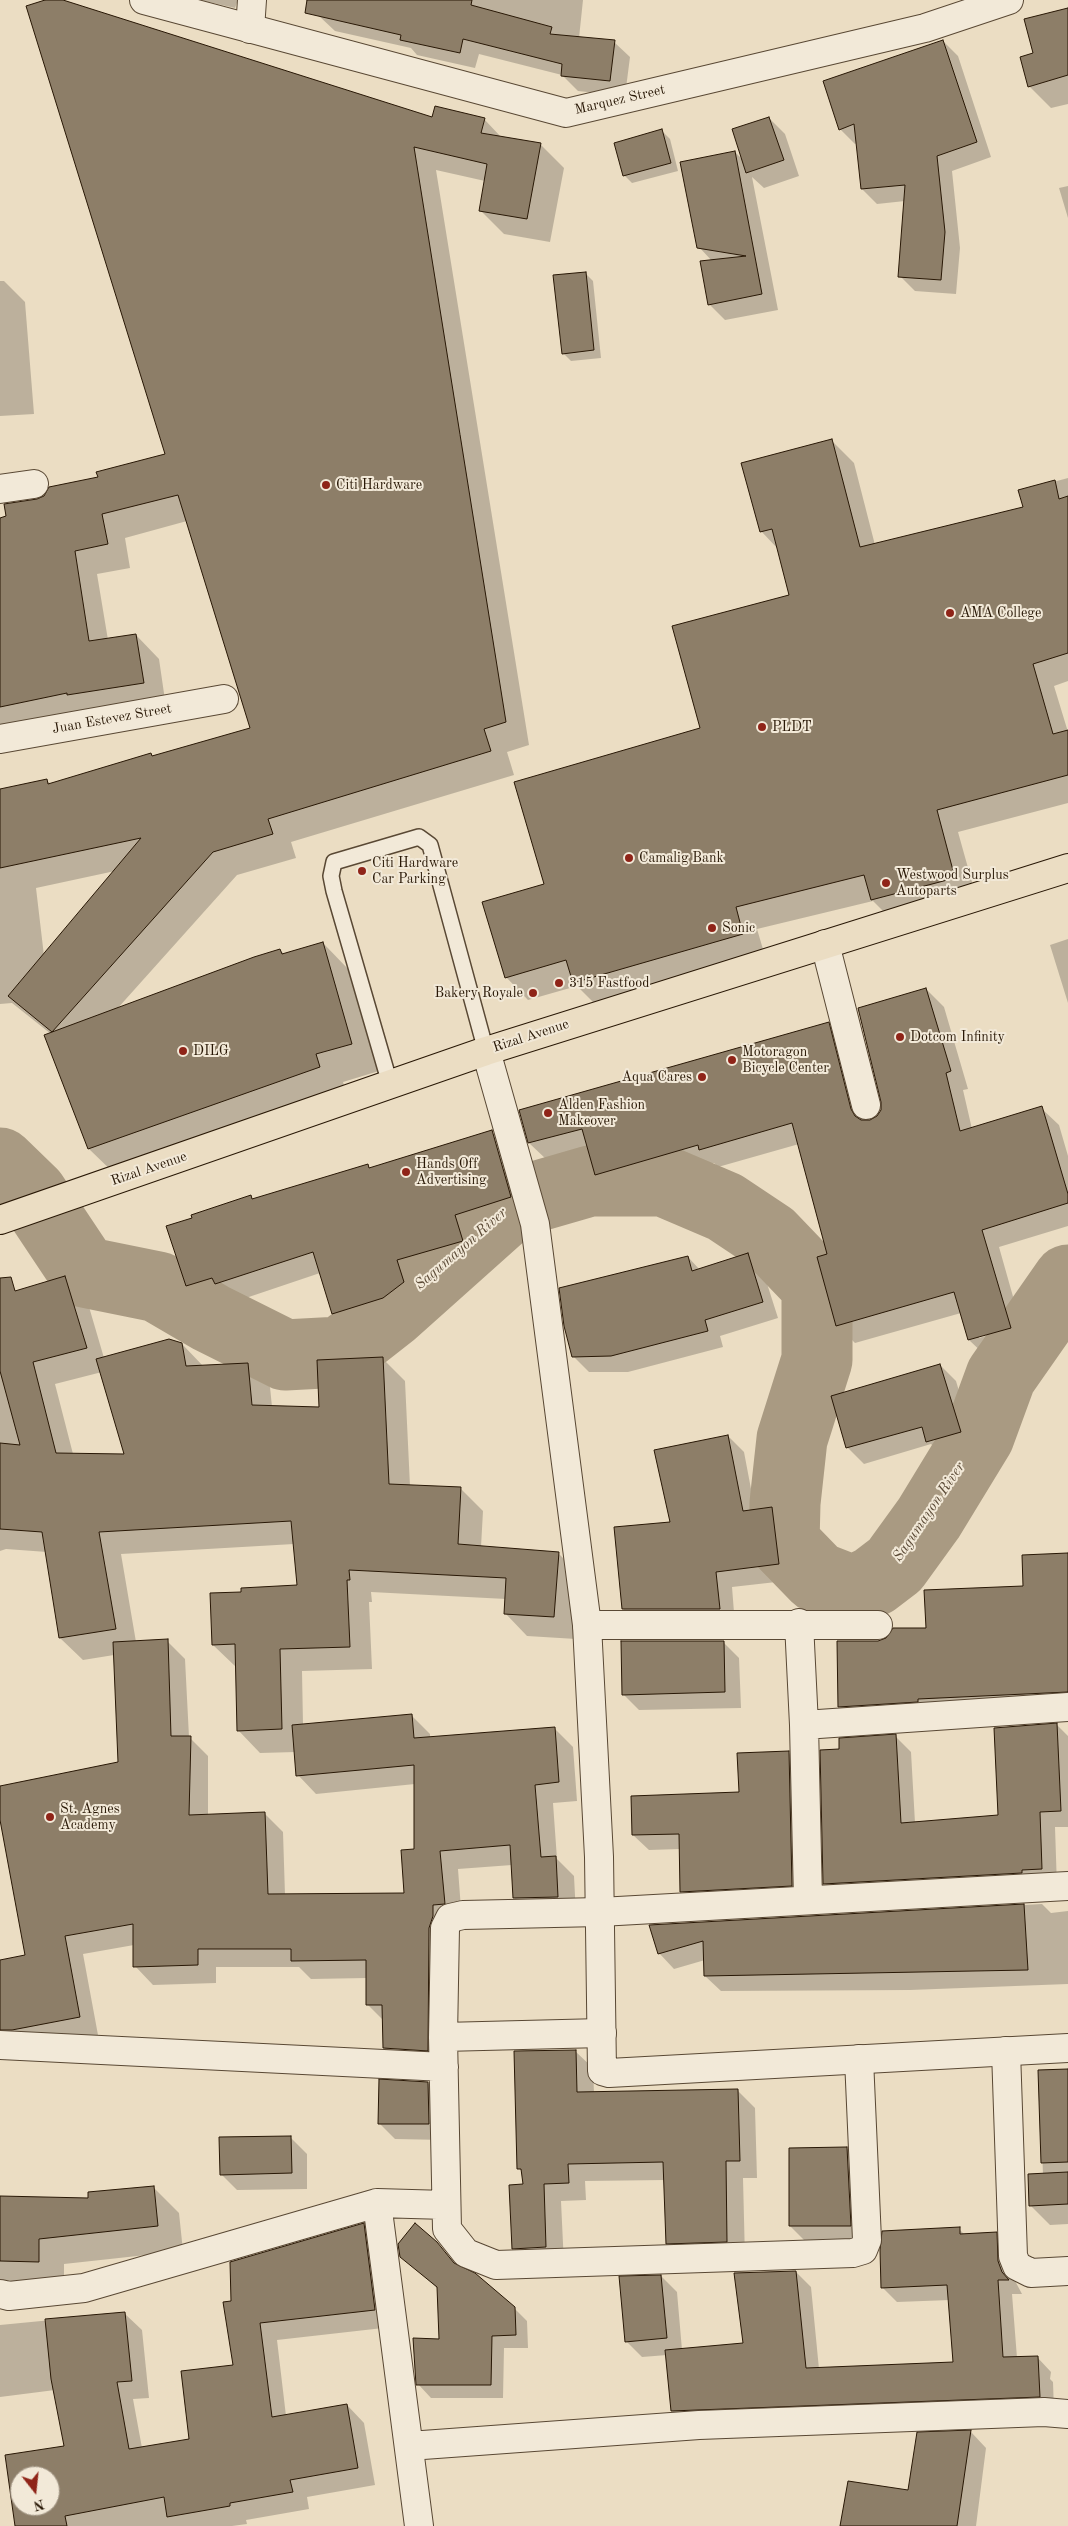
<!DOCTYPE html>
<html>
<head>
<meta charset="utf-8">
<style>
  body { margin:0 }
  #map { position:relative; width:1068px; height:2526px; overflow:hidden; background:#ebddc3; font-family:"Old Standard TT",serif }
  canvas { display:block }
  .north { position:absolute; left:10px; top:2466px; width:50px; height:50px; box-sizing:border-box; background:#f2e9d8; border:1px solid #a19584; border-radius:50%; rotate:164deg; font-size:14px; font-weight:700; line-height:20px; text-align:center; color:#281705 }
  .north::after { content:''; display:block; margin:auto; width:18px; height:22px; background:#8f2418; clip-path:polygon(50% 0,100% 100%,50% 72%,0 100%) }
</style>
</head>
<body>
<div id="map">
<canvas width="1068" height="2526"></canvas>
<div class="north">N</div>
</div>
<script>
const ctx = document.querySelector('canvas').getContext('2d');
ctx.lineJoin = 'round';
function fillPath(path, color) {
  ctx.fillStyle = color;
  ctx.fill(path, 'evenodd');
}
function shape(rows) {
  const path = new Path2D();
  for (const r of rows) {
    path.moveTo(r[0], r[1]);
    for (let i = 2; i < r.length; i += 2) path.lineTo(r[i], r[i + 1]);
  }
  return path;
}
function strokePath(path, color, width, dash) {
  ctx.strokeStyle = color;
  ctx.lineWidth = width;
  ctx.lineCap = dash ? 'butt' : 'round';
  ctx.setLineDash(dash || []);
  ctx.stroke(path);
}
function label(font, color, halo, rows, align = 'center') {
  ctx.font = font + ' "Old Standard TT",serif';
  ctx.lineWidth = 4;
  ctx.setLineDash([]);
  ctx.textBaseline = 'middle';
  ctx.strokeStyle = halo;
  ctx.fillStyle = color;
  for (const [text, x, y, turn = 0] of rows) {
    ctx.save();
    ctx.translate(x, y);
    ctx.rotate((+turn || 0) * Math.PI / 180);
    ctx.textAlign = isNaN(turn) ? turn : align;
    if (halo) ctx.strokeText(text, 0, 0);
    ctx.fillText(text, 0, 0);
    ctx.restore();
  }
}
const shadow = shape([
  [49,0,59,0,433,119,484,119,502,138,540,144,564,168,550,242,504,234,480,210,485,181,436,170,529,745,507,752,514,775,291,842,296,858,237,875,117,1009,280,950,284,954,323,943,350,971,379,1071,343,1082,347,1095,117,1176,89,1149,46,1036,51,1034,12,1003,0,1004,0,790,46,780,51,784,252,729,187,521,125,538,130,568,97,574,108,640,136,635,159,659,166,707,0,735,0,519,8,517,37,501,167,455],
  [115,871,44,956,36,888],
  [200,0,238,0,235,8],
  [323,0,583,0,579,38,614,42,630,57,625,96,578,91,562,75,479,54,475,68,417,55,411,48,335,31,319,16],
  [1068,8,1068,104,1051,108,1029,86,1035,54],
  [943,41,958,56,991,157,952,171,960,248,956,294,915,291,900,276,905,201,877,204,862,189,857,143,855,144,840,129],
  [769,118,785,134,799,176,764,188,752,177,778,310,725,320,709,304,712,261,699,247,735,152,744,161],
  [662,131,670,139,678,171,632,183,624,175],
  [1068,186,1068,218,1059,188],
  [585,273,593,281,601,358,571,361,563,353],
  [0,281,4,281,25,302,34,414,0,416],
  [832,441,854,463,875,545,1025,508,1020,491,1068,478,1068,681,1054,686,1068,732,1068,803,958,832,977,900,894,922,873,901,757,929,765,956,596,1005,577,986,528,1000,506,977,546,885,702,728,791,596,778,549,761,531],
  [1068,939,1068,1003,1050,945],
  [926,989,944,1007,968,1089,963,1090,972,1129,1041,1108,1059,1125,1068,1156,1068,1226,999,1247,1027,1346,987,1357,969,1340,961,1313,855,1343,837,1325,829,1255,799,1144,718,1167,714,1163,614,1192,596,1174,589,1149,547,1160,529,1143,828,1024,846,1041,867,1121,871,1121,878,1117,882,1110],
  [1016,1325,1017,1327,979,1338,979,1336],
  [491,1131,509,1149,528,1215,473,1233,480,1259,414,1278,421,1301,401,1315,351,1331,333,1313,320,1273,234,1302,228,1296,205,1303,187,1285,250,1197,253,1199,368,1166,370,1169],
  [747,1255,763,1271,778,1318,720,1336,723,1347,628,1372,589,1372,573,1356,688,1257,700,1270],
  [64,1278,87,1300,104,1358,182,1344,204,1367,248,1364,270,1387,272,1407,320,1408,382,1358,405,1381,410,1486,460,1488,483,1511,481,1547,558,1553,581,1576,576,1639,527,1636,505,1613,506,1599,371,1592,372,1602,369,1602,372,1669,302,1671,303,1725,411,1715,430,1734,430,1738,554,1728,573,1747,577,1801,553,1803,557,1859,574,1876,576,1915,533,1916,514,1898,512,1865,458,1869,462,1922,451,1923,446,2068,402,2066,384,2048,384,2021,368,2005,367,1978,311,1979,299,1967,216,1967,216,1983,153,1985,135,1966,134,1945,83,1954,98,2035,0,2054,0,1961,27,1956,0,1813,0,1787,119,1763,114,1655,83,1660,60,1638,47,1552,6,1549,0,1551,0,1297],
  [102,1372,126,1456,73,1454,55,1384],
  [294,1544,298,1587,243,1593,213,1645,236,1667,238,1730,260,1753,296,1752,298,1775,316,1794,415,1784,415,1850,406,1894,285,1895,283,1832,264,1813,208,1815,208,1756,189,1737,185,1659,167,1641,136,1642,121,1554],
  [940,1365,956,1381,976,1448,944,1457,931,1444,864,1464,848,1448,833,1397],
  [728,1436,744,1452,755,1510,772,1508,788,1524,794,1580,732,1587,735,1625,639,1625,623,1609,671,1523],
  [1068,1555,1068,1708,856,1723,839,1706,879,1642,927,1629,1025,1587],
  [723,1642,739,1658,741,1708,639,1710,623,1694],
  [1057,1725,1068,1736,1068,1827,1055,1827,1057,1887,840,1899,824,1883,840,1750,895,1736,911,1752,915,1823,999,1816],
  [788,1752,804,1768,807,1901,697,1907,682,1891,680,1849,649,1850,633,1835,740,1793],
  [1042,1904,1051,1913,1068,1911,1068,1984,910,1990,721,1991,705,1976,705,1960,674,1969,659,1953,650,1926],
  [575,2051,593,2068,594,2093,737,2090,755,2108,757,2178,743,2178,745,2259,684,2261,667,2243,665,2180,585,2181,586,2200,561,2201,564,2265,531,2266,513,2248,525,2185,522,2172,519,2168],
  [1068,2071,1068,2224,1050,2225,1030,2205,1043,2175,1039,2072],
  [428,2083,444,2099,445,2140,395,2139,379,2123],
  [291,2138,307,2154,307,2189,237,2190,221,2174],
  [847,2148,863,2164,866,2241,806,2242,790,2226],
  [153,2187,179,2213,183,2251,64,2264,64,2287,6,2286,0,2280,0,2197,90,2199],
  [363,2224,381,2242,392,2327,277,2340,286,2416,347,2405,364,2423,375,2485,307,2497,309,2509,246,2520,247,2524,232,2526,16,2526,6,2456,65,2447,55,2390,0,2397,0,2325,124,2313,142,2330,149,2398,133,2399,142,2448,191,2440,235,2366,233,2302],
  [20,2476,50,2476,50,2506,20,2506],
  [959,2229,965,2235,996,2233,1011,2248,1013,2277,1022,2294,1012,2294,1017,2358,1037,2357,1051,2372,1050,2379,1053,2382,1054,2411,687,2426,672,2411,667,2355,642,2357,626,2341,661,2276,677,2292,682,2350,745,2344,796,2272,811,2287,819,2369,954,2363,950,2300,897,2302,882,2287],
  [436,2243,458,2266,514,2308,527,2321,528,2348,504,2348,503,2398,431,2398,418,2384,440,2340,438,2289,401,2256],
  [971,2432,986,2448,976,2526,842,2526,909,2491]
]);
const river = shape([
  [0,1163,32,1194,84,1272,158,1287,211,1318,285,1355,341,1352,392,1312,514,1203,590,1181,664,1181,725,1207,770,1237,817,1286,817,1360,792,1439,785,1503,784,1543,817,1577,853,1591,874,1581,895,1565,929,1518,979,1436,1001,1376,1068,1280]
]);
const building = shape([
  [45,0,63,0,432,117,435,106,485,118,481,133,541,143,527,219,479,211,487,164,414,147,506,722,484,729,491,751,268,819,273,834,213,852,52,1032,8,996,141,838,0,868,0,789,47,779,48,784,151,753,152,756,250,728,178,495,102,514,108,544,75,551,89,641,136,634,144,683,67,695,67,693,0,707,0,518,6,516,4,504,37,499,44,496,49,487,98,477,96,472,165,454,26,6,45,0],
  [307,0,472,0,471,5,552,27,550,34,615,40,610,81,561,76,562,64,463,39,460,53,400,40,401,35,305,13,307,0],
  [1068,8,1068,75,1028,87,1020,57,1033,53,1024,19,1068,8],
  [943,40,977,142,937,156,945,232,941,280,898,277,905,185,861,189,854,124,839,130,823,81,943,40],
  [769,117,784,160,746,173,732,129,769,117],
  [662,129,671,163,623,176,614,143,662,129],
  [735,151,762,294,708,305,700,261,746,256,697,248,680,162,735,151],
  [586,272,594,350,562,354,553,275,586,272],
  [832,439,860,547,1023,507,1018,490,1055,480,1059,499,1068,496,1068,653,1033,664,1053,734,1068,730,1068,775,937,810,955,878,871,900,864,875,736,907,743,934,573,983,566,960,505,978,482,902,544,884,514,782,700,728,672,626,789,595,772,529,760,532,741,463,832,439],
  [323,942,352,1044,316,1054,320,1067,88,1149,44,1035,254,957,280,949,282,954,323,942],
  [926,988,951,1071,946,1073,960,1131,1042,1106,1068,1194,1068,1203,982,1230,1011,1328,968,1340,954,1292,836,1326,817,1257,827,1254,792,1123,699,1150,698,1145,595,1175,582,1129,528,1143,519,1110,829,1022,851,1109,855,1116,861,1120,870,1120,877,1116,881,1110,881,1102,858,1008,926,988],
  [492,1130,511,1197,455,1215,463,1241,397,1260,404,1282,383,1298,332,1314,313,1252,215,1284,212,1278,186,1286,166,1226,192,1218,191,1215,251,1195,252,1199,368,1164,369,1168,492,1130],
  [748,1253,763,1302,705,1320,708,1331,611,1356,572,1357,564,1326,559,1288,688,1256,692,1271,748,1253],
  [65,1276,87,1348,33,1362,56,1453,124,1454,96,1359,169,1339,182,1343,186,1366,248,1363,252,1405,319,1407,317,1360,383,1357,389,1484,461,1487,458,1544,559,1552,554,1617,504,1614,506,1578,349,1570,350,1580,347,1580,350,1647,280,1649,282,1729,237,1731,235,1644,212,1645,210,1593,241,1592,241,1588,297,1585,291,1521,99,1532,116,1629,59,1638,42,1532,0,1529,0,1443,20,1445,0,1371,0,1278,11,1277,15,1291,65,1276],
  [940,1364,961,1432,926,1442,922,1427,846,1448,831,1396,940,1364],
  [728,1435,743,1511,772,1507,779,1564,716,1572,720,1609,622,1609,614,1527,670,1522,654,1450,728,1435],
  [1068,1553,1068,1692,918,1699,918,1702,838,1707,837,1641,878,1641,886,1638,893,1628,926,1628,924,1590,1023,1586,1022,1555,1068,1553],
  [168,1639,171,1736,191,1736,189,1815,265,1812,268,1894,404,1893,401,1850,414,1849,414,1765,296,1776,292,1725,412,1714,414,1738,555,1727,559,1782,535,1785,541,1857,556,1856,558,1897,513,1898,510,1845,440,1851,445,1904,433,1905,433,1916,429,1928,428,2051,383,2048,382,2005,366,2005,366,1960,291,1961,291,1949,198,1949,198,1965,133,1967,133,1924,65,1936,80,2017,12,2030,0,2030,0,1960,25,1955,0,1820,0,1786,118,1762,113,1642,168,1639],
  [621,1641,724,1641,725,1692,622,1695,621,1641],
  [1057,1723,1061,1811,1040,1812,1042,1869,1022,1870,1022,1873,823,1884,820,1750,839,1749,839,1738,896,1734,901,1823,998,1815,994,1728,1057,1723],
  [789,1751,792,1886,680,1892,679,1834,632,1835,631,1796,739,1792,737,1753,789,1751],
  [1024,1904,1028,1970,704,1976,703,1941,658,1954,649,1925,1024,1904],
  [576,2050,577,2092,738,2089,740,2161,726,2161,727,2242,666,2244,663,2162,568,2164,569,2183,544,2184,546,2247,512,2249,509,2185,523,2184,521,2169,517,2169,514,2051,576,2050],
  [1068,2069,1068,2162,1041,2163,1038,2070,1068,2069],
  [379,2079,428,2082,429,2124,378,2124,379,2079],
  [291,2136,292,2173,220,2175,219,2137,291,2136],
  [847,2147,851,2226,789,2226,789,2148,847,2147],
  [1068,2172,1068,2204,1029,2206,1028,2174,1068,2172],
  [154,2186,158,2226,39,2239,39,2262,0,2261,0,2196,88,2198,88,2192,154,2186],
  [364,2223,375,2310,260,2323,272,2417,347,2404,358,2468,290,2480,293,2492,230,2503,230,2506,167,2517,164,2497,65,2516,67,2526,15,2526,5,2455,64,2446,51,2379,45,2319,125,2312,132,2381,117,2382,129,2449,189,2439,181,2371,233,2365,223,2302,231,2301,230,2262,364,2223],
  [20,2476,50,2476,50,2506,20,2506,20,2476],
  [415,2223,437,2242,454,2263,475,2273,515,2307,516,2335,492,2336,491,2385,416,2385,413,2338,439,2339,437,2287,400,2257,398,2244,415,2223],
  [960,2227,960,2234,997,2232,998,2261,1002,2272,1009,2280,998,2280,1003,2357,1038,2356,1040,2397,671,2411,665,2350,743,2343,734,2273,796,2271,806,2368,953,2362,947,2285,881,2288,880,2250,882,2231,960,2227],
  [661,2275,667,2338,625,2342,619,2276,661,2275],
  [971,2430,957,2526,840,2526,848,2481,908,2490,917,2432,971,2430]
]);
const service = shape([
  [390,1084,334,891,331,876,334,862,419,837,430,845,486,1051]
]);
const minor = shape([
  [250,29,252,0],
  [0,489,34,484],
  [0,739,224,699],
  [825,944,866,1105],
  [799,1623,804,1725,808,1900],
  [587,1625,878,1625],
  [804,1725,1068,1707],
  [443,2037,602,2033],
  [0,2045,444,2067],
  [1006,2051,1013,2256,1017,2266,1031,2273,1068,2271],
  [859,2059,867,2240,863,2250,853,2253,496,2265,466,2253,447,2229,443,2037,445,1928,450,1918,463,1915,600,1912,1068,1886],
  [0,2294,9,2296,84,2288,377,2203],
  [409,2446,699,2425,1044,2412,1068,2414],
  [419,2526,377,2203,446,2205]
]);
const tertiary = shape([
  [144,0,566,113,925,28,1009,0],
  [486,1051,535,1224,587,1625,599,1857,602,2071,609,2073,1068,2048]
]);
const primary = shape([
  [0,1220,486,1051,1068,868]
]);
const markers = [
  [326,485,5,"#8f2418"],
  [950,613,5,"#8f2418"],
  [762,727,5,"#8f2418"],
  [629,858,5,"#8f2418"],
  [362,871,5,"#8f2418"],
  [886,883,5,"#8f2418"],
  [712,928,5,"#8f2418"],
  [559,983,5,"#8f2418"],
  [533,993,5,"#8f2418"],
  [900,1037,5,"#8f2418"],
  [183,1051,5,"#8f2418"],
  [732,1060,5,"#8f2418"],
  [702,1077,5,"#8f2418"],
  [548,1113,5,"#8f2418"],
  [406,1172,5,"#8f2418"],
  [50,1817,5,"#8f2418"]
];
const streetNames = [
  ["Marquez Street",620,100,-13],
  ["Juan Estevez Street",112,719,-10],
  ["Rizal Avenue",531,1036,-18],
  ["Rizal Avenue",149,1169,-19]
];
const poiNames = [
  ["Citi Hardware",336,485],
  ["AMA College",960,613],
  ["PLDT",772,727],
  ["Camalig Bank",639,858],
  ["Citi Hardware",372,863],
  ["Car Parking",372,879],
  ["Westwood Surplus",896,875],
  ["Autoparts",896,891],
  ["Sonic",722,928],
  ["315 Fastfood",569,983],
  ["Bakery Royale",523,993,"right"],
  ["Dotcom Infinity",910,1037],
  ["DILG",193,1051],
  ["Motoragon",742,1052],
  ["Bicycle Center",742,1068],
  ["Aqua Cares",692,1077,"right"],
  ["Alden Fashion",558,1105],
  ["Makeover",558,1121],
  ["Hands Off",416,1164],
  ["Advertising",416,1180],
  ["St. Agnes",60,1809],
  ["Academy",60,1825]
];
const waterNames = [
  ["Sagumayon River",461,1249,-41],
  ["Sagumayon River",929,1512,-56]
];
fillPath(shadow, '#0003');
strokePath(river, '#a99a82', 71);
fillPath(building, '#8d7e68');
strokePath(building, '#281705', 1);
strokePath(service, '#594834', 18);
strokePath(minor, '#594834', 30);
strokePath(tertiary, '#594834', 30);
strokePath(primary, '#281705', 30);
strokePath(service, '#f2e9d8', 15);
strokePath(minor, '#f2e9d8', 28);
strokePath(tertiary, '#f2e9d8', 28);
strokePath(primary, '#ebddc3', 28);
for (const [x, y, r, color] of markers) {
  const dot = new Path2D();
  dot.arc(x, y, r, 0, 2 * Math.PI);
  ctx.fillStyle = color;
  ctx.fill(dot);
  strokePath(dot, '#f2e9d8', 2);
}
label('14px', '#281705', '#f2e9d8', streetNames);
label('14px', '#281705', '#f2e9d8', poiNames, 'left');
label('italic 15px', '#5c4b37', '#f2e9d8', waterNames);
</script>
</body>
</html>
